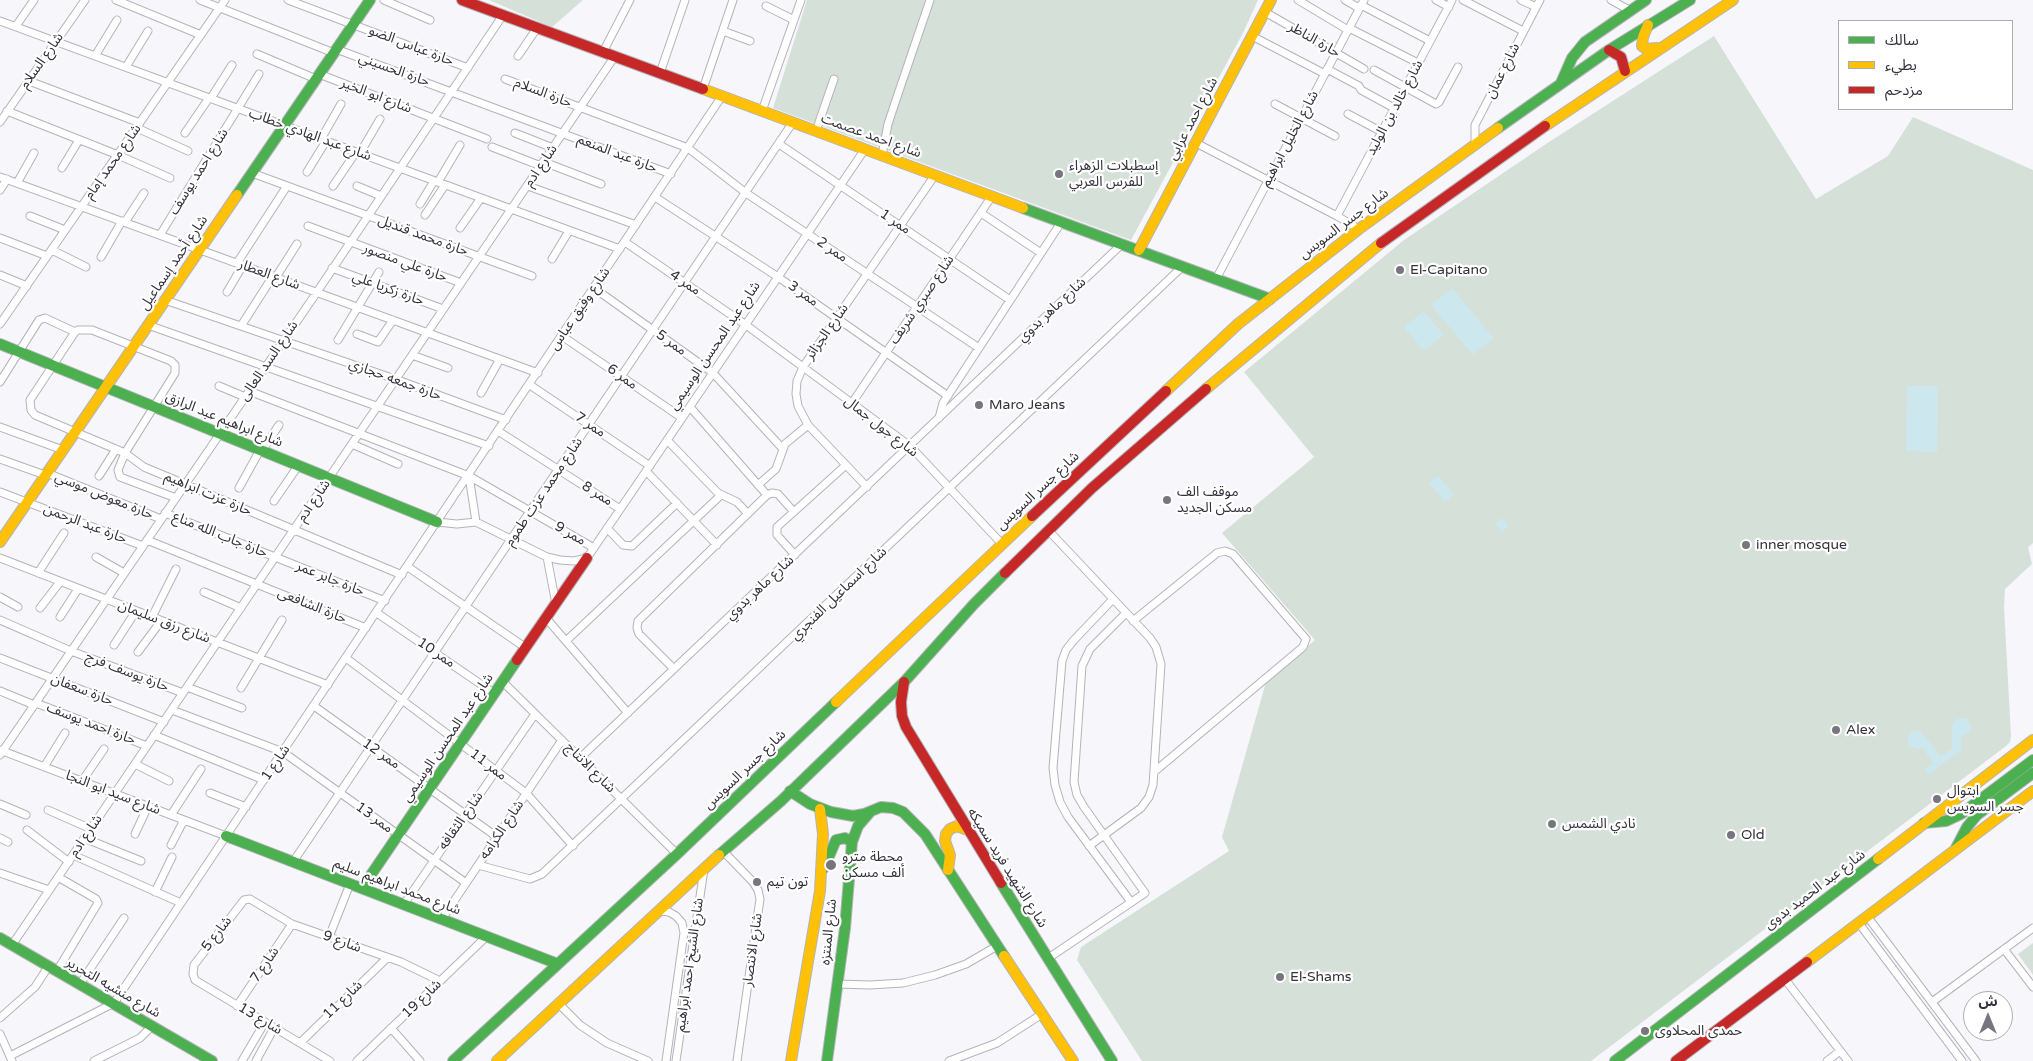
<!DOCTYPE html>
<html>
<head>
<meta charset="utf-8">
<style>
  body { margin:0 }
  #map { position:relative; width:2033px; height:1061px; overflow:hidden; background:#f6f6fb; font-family:"Varela Round","Noto Sans Arabic",sans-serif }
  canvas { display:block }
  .legend { position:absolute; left:1838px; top:20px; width:175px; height:90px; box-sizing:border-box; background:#fff; border:1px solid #adadb1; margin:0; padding:6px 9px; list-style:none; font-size:15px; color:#33313b }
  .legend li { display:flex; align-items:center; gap:10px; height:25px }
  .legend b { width:25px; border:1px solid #adadb1 }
  .north { position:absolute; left:1963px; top:991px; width:50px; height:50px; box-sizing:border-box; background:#fff; border:1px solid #adadb1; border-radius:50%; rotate:0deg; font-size:14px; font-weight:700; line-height:20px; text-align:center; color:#33313b }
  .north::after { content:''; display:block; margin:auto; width:18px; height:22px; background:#77767e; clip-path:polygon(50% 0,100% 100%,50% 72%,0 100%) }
</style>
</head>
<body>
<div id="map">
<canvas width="2033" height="1061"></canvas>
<ul class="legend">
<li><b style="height:6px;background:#4caf50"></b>سالك</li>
<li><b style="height:6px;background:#ffc107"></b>بطيء</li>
<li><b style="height:6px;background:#c62828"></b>مزدحم</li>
</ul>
<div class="north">ش</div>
</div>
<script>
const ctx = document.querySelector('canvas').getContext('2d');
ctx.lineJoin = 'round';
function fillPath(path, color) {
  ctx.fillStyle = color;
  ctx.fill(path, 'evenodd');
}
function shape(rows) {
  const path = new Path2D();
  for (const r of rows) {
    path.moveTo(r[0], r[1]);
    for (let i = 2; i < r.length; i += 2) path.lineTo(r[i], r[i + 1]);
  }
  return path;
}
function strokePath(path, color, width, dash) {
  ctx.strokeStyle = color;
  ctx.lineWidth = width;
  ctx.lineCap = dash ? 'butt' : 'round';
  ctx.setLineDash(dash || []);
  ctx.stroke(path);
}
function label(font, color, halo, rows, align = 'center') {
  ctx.font = font + ' "Varela Round","Noto Sans Arabic",sans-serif';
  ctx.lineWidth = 4.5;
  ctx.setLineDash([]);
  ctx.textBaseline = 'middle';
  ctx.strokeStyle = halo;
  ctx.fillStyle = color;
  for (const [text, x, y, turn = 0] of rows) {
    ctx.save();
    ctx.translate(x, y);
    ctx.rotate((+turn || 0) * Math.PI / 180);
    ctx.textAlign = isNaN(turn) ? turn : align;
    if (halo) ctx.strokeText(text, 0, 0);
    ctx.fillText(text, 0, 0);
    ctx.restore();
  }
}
const green = shape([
  [489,0,583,0,552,27],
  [807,0,1258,0,1243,33,1131,240,773,108],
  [1714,36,1816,199,1888,156,1913,117,2033,170,2033,543,2028,547,2032,564,2005,589,2004,607,2011,736,2010,742,2006,746,1591,1061,1142,1061,1077,960,1081,947,1229,851,1222,837,1266,682,1315,640,1222,533,1314,457,1244,372,1404,240,1549,142],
  [2033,943,2033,975,2018,954]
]);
const water = shape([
  [1452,288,1494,338,1473,355,1431,305],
  [1424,311,1444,335,1424,351,1404,327],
  [1907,386,1938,386,1937,452,1906,451],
  [1438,476,1454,494,1445,502,1429,483],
  [1502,518,1509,526,1502,532,1495,524],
  [1960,718,1966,718,1971,725,1971,731,1961,737,1961,750,1928,775,1925,769,1933,763,1923,748,1917,749,1910,746,1907,740,1908,737,1913,731,1920,731,1941,756,1952,749,1952,726,1955,720]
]);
const street = shape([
  [116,0,201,35],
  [200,0,334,53],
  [288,0,468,68],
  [384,0,430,20],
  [1298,0,1348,30],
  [1345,0,1359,8],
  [1436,0,1449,7],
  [1463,0,1523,31],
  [1521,0,1536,7],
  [1611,0,1631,11],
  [1361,5,1430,41],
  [766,6,794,20],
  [1265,12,1364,69],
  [0,21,620,249],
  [16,26,34,0],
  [1349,28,1418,63],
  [723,31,750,41],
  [1252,36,1325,74],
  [336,49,671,174],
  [603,52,630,0],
  [257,54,316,79],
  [95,56,117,20],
  [518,56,537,28],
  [126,67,148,31],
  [1327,69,1359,86,1361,90,1394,108],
  [1374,70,1436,104,1439,102,1458,67],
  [660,73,685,0],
  [319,74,487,139],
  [505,79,688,148,746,193,979,348],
  [29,81,140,123],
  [703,89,733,0],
  [211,98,232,65],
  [1275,104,1335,136],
  [7,111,118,155,170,178],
  [762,111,801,0],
  [1348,114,1382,132],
  [0,122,85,0],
  [137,128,188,151],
  [816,131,834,79],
  [185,133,209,98],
  [515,133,553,148],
  [321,139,341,104],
  [1196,143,1337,216,1359,229],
  [779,144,1010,300],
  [1475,144,1475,125,1540,0],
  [492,147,541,166],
  [360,153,380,119],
  [882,155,888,124,898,94,930,0],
  [544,162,601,184],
  [62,168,79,140],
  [307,172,326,141],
  [252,173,532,276],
  [0,177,538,373],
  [438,182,460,145],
  [17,183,34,153],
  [333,186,356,152],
  [357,186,381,196],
  [528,186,636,225],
  [0,190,7,179],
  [655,197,778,277,948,396],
  [420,204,434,181],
  [981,213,1041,253],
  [425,215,445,185],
  [30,216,65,230],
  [1337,216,1452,0],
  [125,222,144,193],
  [308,226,461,283],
  [460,228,481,198],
  [160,235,259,74],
  [0,238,47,256],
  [625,242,746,325,910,446,1002,544],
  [52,250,86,267],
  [101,257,122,221],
  [552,259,569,231],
  [237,263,287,186],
  [332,268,443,309],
  [0,275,27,286],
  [276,277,297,244],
  [1216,279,1364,0],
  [594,288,713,373,782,448],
  [227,292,243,265],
  [165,300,395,379,506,420],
  [0,324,225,0],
  [148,325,489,446],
  [241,326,273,276],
  [357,334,378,342,393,320],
  [562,336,682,418],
  [338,340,379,272],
  [412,355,448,368],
  [0,382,39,320,45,318,75,332],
  [530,385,650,466],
  [219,386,245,397],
  [249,391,469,476,594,548],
  [481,393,500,359],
  [852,403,992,196],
  [690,407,767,495],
  [939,418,943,403,1062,221],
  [0,427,63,450],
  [498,431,620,509],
  [667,440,718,493,737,502,748,514],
  [352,444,398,464],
  [262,451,279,425],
  [0,459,45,475],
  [646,471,717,545],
  [47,473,161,519],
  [99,476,116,449],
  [469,476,476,522],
  [758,485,776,469,785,444,808,425],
  [867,487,808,425,798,406,796,394,797,381,803,367,935,175],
  [239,488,260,450],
  [0,492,143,546],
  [176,498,120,477,118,470,125,453,175,373,175,365,171,361,92,330,78,330,75,332,30,400,31,410,35,415,125,453,144,467,402,575],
  [274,501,298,466],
  [165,513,385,601],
  [437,522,457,524,476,522,547,557,560,560,574,561,587,558,865,149],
  [607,528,623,545,632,546,677,503],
  [1048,530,1150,638,1156,647,1161,664,1153,785,1149,797,1141,808,1089,846],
  [147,540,366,628],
  [795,555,777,535,777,527,846,465],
  [96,557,124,573],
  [547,557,556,604],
  [0,558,328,685],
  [408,567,526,648],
  [38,573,64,533],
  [204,592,241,608],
  [0,597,18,607],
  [1113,599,1073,641,1066,650,1062,661,1053,768,1055,785,1060,802,1068,817,1131,902],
  [40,608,60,582],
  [377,613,495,694],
  [60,617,78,589],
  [152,617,176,569],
  [546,618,628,713],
  [0,620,71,651,183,693],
  [1133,621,1217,553,1225,551,1233,554,1306,639,1303,647,1154,772],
  [566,641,721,495],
  [114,645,136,611],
  [138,652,161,621],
  [0,658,164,722],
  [346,658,526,793,573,846],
  [674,669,639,634,637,628,638,621,767,495,772,493,778,494,794,512],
  [503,682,677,854],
  [187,687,242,708],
  [241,688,282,620],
  [0,691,34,705],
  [36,703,147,746],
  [314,706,497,837],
  [172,710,283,752,466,883],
  [154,735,264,780],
  [0,750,226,836],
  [0,755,317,292,503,15],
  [580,758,1122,244],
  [135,764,169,781],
  [44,767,65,733],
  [82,781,104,749],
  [210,793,246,807],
  [0,804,26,815],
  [48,810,91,829],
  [171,815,201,769],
  [27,830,69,862],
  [135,834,148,806],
  [0,838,8,842],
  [84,838,141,861],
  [171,845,184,820],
  [724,852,753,882,758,890,760,899,737,1061],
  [73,855,181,903],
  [293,862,793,122],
  [478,865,530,879,542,874,1183,266],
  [0,873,49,890],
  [155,892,172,857],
  [404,904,535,714],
  [660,911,669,912,676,916,682,923,684,933,666,1061],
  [1867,916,1976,1061],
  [442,919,562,740],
  [1858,922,1962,1061],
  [329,937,350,884],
  [12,945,615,56],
  [2004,949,2033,987],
  [1047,959,1145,893,1084,807,1077,795,1074,782,1082,666,1090,649,1126,613],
  [57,971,98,903,96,899,58,877],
  [1784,978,1848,1061],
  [80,984,124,918],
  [837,984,870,985,903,983,935,975,966,964,997,946],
  [1932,1002,2033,928],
  [559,1004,580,1025,607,1043,648,1061],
  [237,1006,292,924],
  [0,1018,35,987,48,967],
  [391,1028,420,1061],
  [0,1034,12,1061],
  [300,1043,387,958],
  [10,1056,114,1003,722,96],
  [94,1061,140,1038,148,1030,150,1025],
  [242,1061,265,1022],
  [256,1061,274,1028],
  [330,1061,195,980,193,974,194,965,244,900,250,899,292,924,401,962,440,981],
  [357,1061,487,936],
  [676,1061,704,869],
  [949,1061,997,1043,1042,1014],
  [1827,1061,1840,1051]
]);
const fast = shape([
  [1561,83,1572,58,1585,42,1646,0],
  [1498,128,1609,50,1690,0],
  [237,195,370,0],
  [1023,208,1270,299],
  [0,344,437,522],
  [790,791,810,804,831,812,853,816,864,814,881,807,893,808,903,812,925,834,1004,956],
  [1924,823,1946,821,1961,814,2033,760],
  [226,836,558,964],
  [1956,848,1967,827,1977,815,2033,773],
  [719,855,781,801,905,681,974,604,1005,573],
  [824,868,836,840,845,838,852,842],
  [1001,883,1112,1061],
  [362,888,517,660],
  [0,938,212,1061],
  [453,1061,677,854,836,702],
  [827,1061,845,928,852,842,858,826,870,812],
  [1615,1061,1878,859]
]);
const slow = shape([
  [1648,25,1643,37,1642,46,1646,49,1657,48],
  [703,89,1023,208],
  [1545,126,1733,0],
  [1139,250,1271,0],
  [1206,389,1381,243],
  [1166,391,1238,324,1359,229,1498,128],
  [0,542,237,195],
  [836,702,1032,516],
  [1878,859,2033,740],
  [948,870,950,855,945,841,946,834,950,829,957,826,968,830],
  [1004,956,1073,1061],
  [1807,962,2033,791],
  [497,1061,719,855],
  [791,1061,820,891,823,834,820,809]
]);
const jam = shape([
  [462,0,703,89],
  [1609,50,1621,57,1625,71],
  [1381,243,1545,126],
  [1032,516,1166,391],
  [1005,573,1092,488,1206,389],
  [517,660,587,558],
  [904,682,901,702,902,716,906,727,1001,883],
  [1676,1061,1807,962]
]);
const markers = [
  [1059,174,5,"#77767e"],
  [1400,270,5,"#77767e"],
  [979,405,5,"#77767e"],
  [1167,500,5,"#77767e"],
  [1746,545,5,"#77767e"],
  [1836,730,5,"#77767e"],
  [1937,799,5,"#77767e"],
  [1552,824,5,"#77767e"],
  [1731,835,5,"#77767e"],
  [831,865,6,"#77767e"],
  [757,882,5,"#77767e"],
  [1280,977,5,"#77767e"],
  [1645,1031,5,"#77767e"]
];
const streetNames = [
  ["حارة الناظر",1314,40,30],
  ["حارة عباس الضو",411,46,21],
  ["شارع السلام",42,61,-55],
  ["حارة الحسيني",394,70,20],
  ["شارع عمان",1503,71,-63],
  ["حارة السلام",543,93,21],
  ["شارع ابو الخير",376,96,21],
  ["شارع خالد بن الوليد",1395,108,-62],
  ["شارع احمد عرابي",1193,119,-62],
  ["شارع عبد الهادي خطاب",310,135,20],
  ["شارع احمد عصمت",871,136,20],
  ["شارع الخليل ابراهيم",1290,139,-62],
  ["حارة عبد المنعم",617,154,21],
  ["شارع محمد إمام",113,162,-55],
  ["شارع ادم",541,166,-56],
  ["شارع احمد يوسف",199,172,-58],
  ["ممر 1",895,222,34],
  ["شارع جسر السويس",1344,224,-37],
  ["حارة محمد قنديل",423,236,20],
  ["ممر 2",832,250,34],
  ["شارع أحمد إسماعيل",174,263,-56],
  ["حارة علي منصور",405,263,20],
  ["شارع العطار",269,275,20],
  ["ممر 4",685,283,34],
  ["حارة زكريا علي",388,289,20],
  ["ممر 3",803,294,35],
  ["شارع صبري شريف",922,300,-56],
  ["شارع وفيق عباس",580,309,-56],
  ["شارع ماهر بدوي",1052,310,-43],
  ["شارع الجزائر",827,332,-55],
  ["ممر 5",671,343,35],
  ["شارع عبد المحسن الوسيمي",715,346,-56],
  ["شارع السد العالى",269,361,-56],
  ["ممر 6",622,377,35],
  ["حارة جمعه حجازي",395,380,20],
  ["شارع ابراهيم عبد الرازق",224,420,22],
  ["ممر 7",590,425,34],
  ["شارع جول جمال",881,427,38],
  ["شارع جسر السويس",1038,491,-43],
  ["شارع محمد عزت طموم",544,492,-56],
  ["حارة عزت ابراهيم",208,494,23],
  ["ممر 8",597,494,32],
  ["حارة معوض موسي",104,496,22],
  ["شارع ادم",314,501,-56],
  ["حارة عبد الرحمن",85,524,21],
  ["ممر 9",570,534,30],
  ["حارة جاب الله مناع",220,535,22],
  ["حارة جابر عمر",330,579,22],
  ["شارع ماهر بدوي",760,588,-43],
  ["شارع اسماعيل الفنجري",839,594,-44],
  ["حارة الشافعى",312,606,22],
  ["شارع رزق سليمان",164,622,21],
  ["ممر 10",436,653,34],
  ["حارة يوسف فرج",127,672,21],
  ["حارة سعفان",82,690,21],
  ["حارة احمد يوسف",91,724,21],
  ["شارع عبد المحسن الوسيمي",448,738,-56],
  ["ممر 12",381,754,35],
  ["شارع 1",276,763,-56],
  ["ممر 11",488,765,37],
  ["شارع الانتاج",590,768,45],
  ["شارع جسر السويس",745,770,-44],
  ["شارع سيد ابو النجا",113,793,21],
  ["ممر 13",374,818,36],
  ["شارع الثقافه",461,821,-55],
  ["شارع الكرامه",502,830,-56],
  ["شارع ادم",86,836,-56],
  ["شارع الشهيد فريد سميكه",1007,868,58],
  ["شارع محمد ابراهيم سليم",397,887,21],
  ["شارع عبد الحميد بدوى",1815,890,-37],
  ["شارع المنتزه",829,932,-84],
  ["شارع 5",217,934,-52],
  ["شارع 9",342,942,20],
  ["شارع الانتصار",753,950,-82],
  ["شارع 7",265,965,-56],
  ["شارع الشيخ احمد ابراهيم",690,965,-82],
  ["شارع منشيه التحرير",113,988,30],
  ["شارع 19",422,999,-44],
  ["شارع 11",343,1000,-44],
  ["شارع 13",260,1019,31]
];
const poiNames = [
  ["إسطبلات الزهراء",1069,166],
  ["للفرس العربي",1069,182],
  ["El-Capitano",1410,270],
  ["Maro Jeans",989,405],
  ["موقف الف",1177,492],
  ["مسكن الجديد",1177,508],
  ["inner mosque",1756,545],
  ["Alex",1846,730],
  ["ابتوال",1947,791],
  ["جسر السويس",1947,807],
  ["نادي الشمس",1562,824],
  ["Old",1741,835],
  ["محطة مترو",842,857],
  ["ألف مسكن",842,873],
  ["تون تيم",767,882],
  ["El-Shams",1290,977],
  ["حمدى المحلاوى",1655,1031]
];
fillPath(green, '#d5e0d9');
fillPath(water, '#cde7ee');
strokePath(street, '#b4b3ba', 9);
strokePath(fast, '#b4b3ba', 12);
strokePath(slow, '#b4b3ba', 12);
strokePath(jam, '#b4b3ba', 12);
strokePath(street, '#fefefe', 7);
strokePath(fast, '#4caf50', 10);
strokePath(slow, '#ffc107', 10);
strokePath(jam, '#c62828', 10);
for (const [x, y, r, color] of markers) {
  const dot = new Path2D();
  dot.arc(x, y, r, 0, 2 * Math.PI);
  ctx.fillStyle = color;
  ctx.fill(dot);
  strokePath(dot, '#fff', 2);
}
label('14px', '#33313b', '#fff', streetNames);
label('14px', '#33313b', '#fff', poiNames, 'left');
</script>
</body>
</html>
